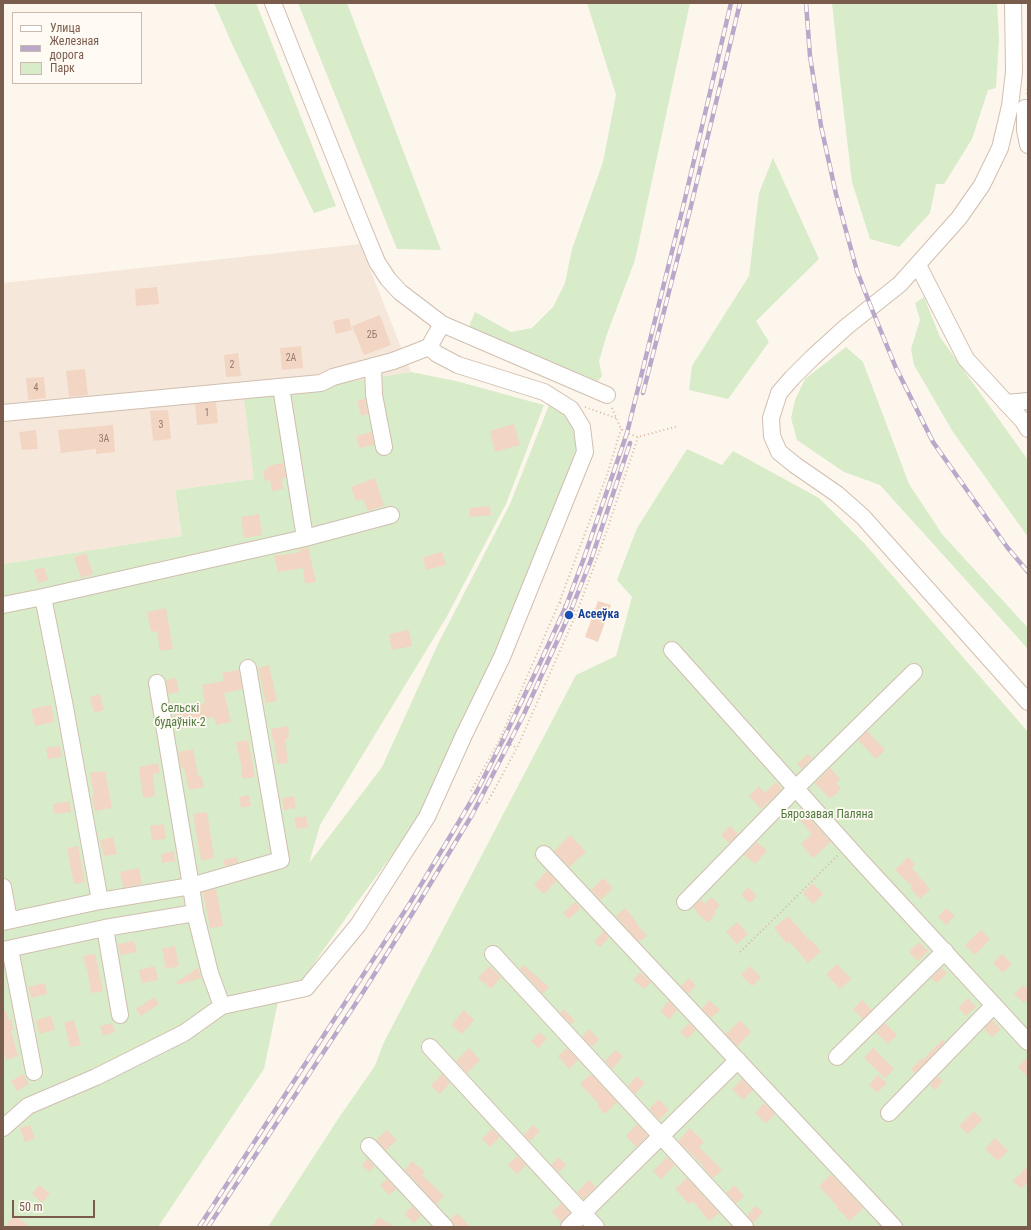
<!DOCTYPE html>
<html>
<head>
<meta charset="utf-8">
<style>
  body { margin:0 }
  #map { position:relative; width:1031px; height:1230px; overflow:hidden; background:#fdf6ec; font-family:"Roboto Condensed",sans-serif }
  canvas { display:block }
  .frame { position:absolute; inset:0; border:4px solid #7a5c4d; pointer-events:none }
  .legend { position:absolute; left:12px; top:12px; width:130px; height:72px; box-sizing:border-box; background:#fffaf3; border:1px solid #cabbb1; margin:0; padding:5px 7px; list-style:none; font-size:12px; color:#7a5c4d }
  .legend li { display:flex; align-items:center; gap:8px; height:20px }
  .legend b { width:20px; border:1px solid #cabbb1 }
  .scale { position:absolute; left:12px; top:1200px; width:83px; height:18px; box-sizing:border-box; border:2px solid #7a5c4d; border-top:0; padding-left:5px; font-size:12px; line-height:14px; white-space:nowrap; color:#7a5c4d; -webkit-text-stroke:3px #fffaf3; paint-order:stroke }
</style>
</head>
<body>
<div id="map">
<canvas width="1031" height="1230"></canvas>
<div class="frame"></div>
<ul class="legend">
<li><b style="height:5px;background:#fff"></b>Улица</li>
<li><b style="height:5px;background:#b9a8c9"></b>Железная дорога</li>
<li><b style="height:11px;background:#d8ecc9"></b>Парк</li>
</ul>
<div class="scale">50 m</div>
</div>
<script>
const ctx = document.querySelector('canvas').getContext('2d');
ctx.lineJoin = 'round';
function fillPath(path, color) {
  ctx.fillStyle = color;
  ctx.fill(path, 'evenodd');
}
function shape(rows) {
  const path = new Path2D();
  for (const r of rows) {
    path.moveTo(r[0], r[1]);
    for (let i = 2; i < r.length; i += 2) path.lineTo(r[i], r[i + 1]);
  }
  return path;
}
function strokePath(path, color, width, dash) {
  ctx.strokeStyle = color;
  ctx.lineWidth = width;
  ctx.lineCap = dash ? 'butt' : 'round';
  ctx.setLineDash(dash || []);
  ctx.stroke(path);
}
function label(font, color, halo, rows, align = 'center') {
  ctx.font = font + ' "Roboto Condensed",sans-serif';
  ctx.lineWidth = 3.5;
  ctx.setLineDash([]);
  ctx.textBaseline = 'middle';
  ctx.strokeStyle = halo;
  ctx.fillStyle = color;
  for (const [text, x, y, turn = 0] of rows) {
    ctx.save();
    ctx.translate(x, y);
    ctx.rotate((+turn || 0) * Math.PI / 180);
    ctx.textAlign = isNaN(turn) ? turn : align;
    if (halo) ctx.strokeText(text, 0, 0);
    ctx.fillText(text, 0, 0);
    ctx.restore();
  }
}
const residential = shape([
  [360,244,411,372,370,379,254,479,175,490,182,536,3,564,3,283]
]);
const green = shape([
  [214,3,256,3,336,206,314,213,232,44],
  [298,3,347,3,441,250,397,249],
  [587,3,690,3,635,260,607,334,599,361,602,376,598,381,516,349,469,327,475,312,511,332,532,328,553,307,565,283,572,249,603,162,616,95],
  [832,3,997,3,999,39,996,88,988,90,972,139,944,184,936,184,930,213,899,247,870,239,852,182,840,80],
  [773,158,819,259,756,321,769,342,728,399,689,390,692,366,749,276,759,193],
  [924,297,940,337,1028,460,1028,537,953,432,914,365,911,349,920,320,915,303],
  [846,347,863,362,909,484,942,534,1028,628,1028,649,880,485,844,472,797,440,791,418,795,400,805,379],
  [411,372,456,381,544,405,506,504,446,618,320,825,309,863,382,767,438,644,510,504,549,405,566,414,575,428,577,447,568,472,478,694,418,820,350,912,303,979,281,987,264,1069,158,1227,3,1227,3,564,182,536,175,490,254,479,244,399],
  [687,449,722,465,733,451,819,498,864,543,1028,732,1028,1227,268,1227,340,1116,375,1066,383,1044,576,675,616,656,632,597,617,580,637,528]
]);
const building = shape([
  [157,287,159,304,136,306,135,289],
  [380,315,391,345,364,355,352,326],
  [349,318,352,330,336,334,333,321],
  [301,346,303,368,282,370,280,348],
  [238,353,241,376,226,377,224,355],
  [85,369,88,395,69,397,66,371],
  [44,377,46,398,28,400,26,378],
  [365,399,368,414,361,416,357,401],
  [216,402,218,423,197,425,195,404],
  [168,410,171,439,153,441,150,411],
  [514,424,520,445,495,452,490,431],
  [113,425,115,452,96,454,96,449,61,453,58,430],
  [36,430,38,449,22,450,19,432],
  [372,432,374,445,359,448,356,436],
  [283,463,286,477,282,478,283,489,272,491,270,480,265,481,263,470,268,469,268,466],
  [375,478,384,506,368,511,363,499,356,501,351,487],
  [490,506,491,515,470,517,470,508],
  [259,514,262,535,244,538,241,517],
  [308,547,316,582,305,584,303,568,278,572,274,556,300,552,299,549],
  [442,552,446,565,426,570,423,557],
  [86,553,93,574,81,578,74,557],
  [44,567,48,580,38,583,34,570],
  [598,601,611,605,598,642,585,637],
  [166,608,173,649,160,651,157,631,151,632,147,612],
  [409,630,412,646,392,650,389,634],
  [269,665,277,701,266,703,258,668],
  [239,670,242,689,224,693,231,722,216,725,214,717,184,723,185,728,176,730,173,715,192,710,191,705,205,703,202,685,224,681,222,673],
  [176,678,179,692,168,694,166,680],
  [100,694,104,710,94,713,90,697],
  [51,705,54,722,35,726,31,709],
  [288,726,289,738,285,739,288,763,277,764,274,741,273,741,271,729],
  [867,731,885,750,876,759,858,740],
  [248,740,255,777,242,779,241,769,242,769,236,742],
  [60,746,62,757,48,759,46,748],
  [193,749,198,776,201,775,204,787,189,790,184,768,181,768,178,752],
  [808,754,812,758,802,769,797,764],
  [158,763,160,773,153,774,155,796,143,798,139,767],
  [830,768,840,779,836,783,841,789,830,799,815,783],
  [105,771,112,808,95,811,92,796,94,795,90,773],
  [776,782,782,789,761,809,749,796,759,786,765,793],
  [249,795,251,806,241,808,239,797],
  [294,796,296,808,284,810,282,798],
  [70,801,71,812,54,814,53,804],
  [803,811,831,842,813,858,801,844,812,834,797,816],
  [207,812,214,858,201,861,193,814],
  [306,816,308,827,296,829,294,818],
  [164,824,166,839,152,840,150,826],
  [730,826,738,834,729,843,721,835],
  [570,835,586,852,569,867,554,851],
  [113,837,117,854,104,856,100,840],
  [757,842,767,851,755,864,744,855],
  [78,846,85,882,74,884,67,848],
  [174,851,175,861,162,863,161,854],
  [237,857,238,863,225,866,223,860],
  [908,857,915,864,912,868,930,889,920,899,910,888,912,886,895,870],
  [139,868,142,884,123,888,120,872],
  [547,871,556,881,544,894,534,885],
  [603,878,613,888,601,900,591,890],
  [813,883,823,894,813,904,803,893],
  [748,887,757,896,750,903,741,895],
  [216,889,223,926,210,928,203,892],
  [711,897,720,905,714,912,716,913,708,923,697,913,698,912,693,907,701,900,705,904],
  [575,902,581,908,569,919,563,913],
  [625,908,636,921,635,922,647,936,639,942,616,916],
  [946,908,955,916,946,925,938,917],
  [788,916,810,941,811,940,821,951,808,963,789,941,786,943,774,928],
  [737,922,748,934,737,944,726,932],
  [981,930,990,939,975,955,965,945],
  [604,931,609,938,600,947,594,942],
  [134,941,137,952,120,955,118,944],
  [919,942,928,951,918,961,909,952],
  [175,946,179,966,166,969,162,949],
  [95,954,103,991,91,993,87,968,86,969,83,956],
  [1002,954,1012,964,1003,973,993,963],
  [837,964,851,979,840,989,826,974],
  [523,965,549,987,543,994,520,969],
  [155,966,158,980,142,983,139,970],
  [489,966,501,977,491,989,478,978],
  [750,966,761,978,752,986,741,975],
  [198,968,201,978,178,985,176,982],
  [942,968,947,973,937,983,931,978],
  [640,972,651,982,644,989,633,980],
  [689,978,696,986,688,994,681,986],
  [45,983,47,994,31,998,28,987],
  [1023,985,1028,990,1028,999,1024,1003,1014,994],
  [154,997,159,1004,141,1016,136,1009],
  [968,998,976,1007,966,1016,958,1008],
  [709,1000,720,1010,711,1018,702,1009],
  [862,1000,872,1010,863,1019,853,1009],
  [669,1001,677,1010,669,1019,660,1011],
  [564,1009,575,1021,571,1024,560,1013],
  [464,1010,474,1020,462,1034,451,1025],
  [3,1011,6,1011,8,1020,11,1019,14,1030,11,1030,18,1056,6,1060,3,1048],
  [51,1016,55,1030,39,1034,36,1020],
  [74,1020,81,1045,70,1047,64,1023],
  [740,1020,751,1032,737,1046,726,1034],
  [992,1020,1001,1029,992,1037,984,1029],
  [112,1023,115,1032,103,1036,100,1026],
  [689,1023,696,1030,687,1039,680,1032],
  [885,1023,897,1035,888,1044,876,1032],
  [589,1029,599,1039,592,1047,582,1037],
  [540,1032,547,1039,538,1048,531,1041],
  [942,1040,945,1042,915,1073,911,1069,922,1058,923,1060],
  [469,1048,480,1060,467,1073,456,1061],
  [567,1048,578,1060,569,1069,558,1056],
  [873,1048,894,1069,885,1078,864,1058],
  [615,1050,623,1056,612,1069,605,1061],
  [1028,1057,1028,1077,1018,1067],
  [23,1074,29,1084,17,1091,11,1081],
  [442,1074,450,1083,440,1094,431,1086],
  [589,1075,592,1075,617,1102,605,1114,597,1106,599,1104,580,1084],
  [878,1075,887,1083,877,1093,869,1085],
  [637,1076,645,1083,635,1094,628,1086],
  [938,1076,943,1082,935,1090,930,1085],
  [742,1079,753,1090,743,1100,732,1089],
  [659,1099,669,1110,659,1120,649,1109],
  [764,1103,775,1114,766,1123,755,1113],
  [974,1111,982,1120,968,1134,959,1126],
  [637,1124,648,1136,636,1147,626,1136],
  [30,1125,35,1138,25,1142,20,1128],
  [533,1125,540,1131,530,1141,524,1135],
  [690,1128,704,1142,699,1147,722,1170,713,1178,702,1166,703,1165,678,1141],
  [492,1129,500,1137,490,1147,482,1139],
  [387,1130,397,1140,386,1150,376,1140],
  [995,1138,1008,1151,998,1161,985,1149],
  [517,1156,526,1165,517,1174,508,1165],
  [559,1157,566,1165,559,1172,551,1165],
  [667,1157,675,1165,661,1179,653,1171],
  [367,1158,374,1166,370,1172,362,1166],
  [412,1161,425,1172,422,1175,444,1196,436,1204,405,1170],
  [1028,1166,1028,1182,1021,1189,1013,1181],
  [831,1174,863,1208,850,1221,836,1207,837,1206,819,1186],
  [687,1178,719,1213,709,1221,693,1201,689,1204,675,1189],
  [387,1179,396,1189,389,1195,380,1185],
  [589,1180,596,1187,583,1199,577,1192],
  [39,1185,50,1194,42,1203,32,1194],
  [734,1185,744,1196,736,1203,726,1193],
  [561,1203,570,1213,561,1222,552,1212],
  [412,1206,421,1216,414,1223,404,1214],
  [755,1206,763,1212,753,1223,747,1216],
  [457,1213,470,1227,455,1227,451,1219],
  [14,1214,30,1227,5,1227],
  [379,1217,394,1227,372,1227]
]);
const path = shape([
  [1027,94,1028,84],
  [585,407,616,418],
  [612,408,621,429,627,433,638,437,678,426],
  [560,603,577,612],
  [500,739,517,748],
  [471,791,500,739,559,603,608,472,621,429],
  [487,803,517,748,577,612,604,539,638,437],
  [740,952,776,917,838,855]
]);
const minor = shape([
  [273,3,358,216,377,262,388,279,400,292,442,324,607,395],
  [1013,3,1014,72,1010,106,1000,148,982,185,959,218,900,284,846,327,812,358,792,378,779,393,771,418,772,436,779,452,795,465,837,494,863,517,1028,702],
  [1025,108,1025,130,1028,145],
  [918,265,966,359,1023,421,1028,429],
  [373,366,374,395,384,447],
  [281,387,305,538,391,515],
  [1006,403,1028,401],
  [3,413,321,383,333,377,393,361,429,347],
  [3,605,43,597],
  [672,650,858,858,1028,1042],
  [157,683,191,886,281,860,248,668],
  [544,854,894,1227],
  [3,887,9,920],
  [100,901,64,702,43,597,305,538],
  [685,902,796,788,914,672],
  [3,922,100,901,191,886,195,913,210,973,222,1006,184,1033,96,1077,28,1106,3,1128],
  [105,928,120,1015],
  [10,949,34,1072],
  [3,950,105,928,195,913],
  [493,954,745,1227],
  [222,1006,306,988,358,925,427,817,464,735,502,657,585,452,582,427,571,409,544,392,458,365,437,354,429,347,442,324],
  [430,1047,596,1227],
  [837,1057,945,951],
  [889,1113,994,1005],
  [369,1146,445,1227],
  [569,1227,738,1060]
]);
const rail = shape([
  [806,3,810,56,821,126,836,194,857,271,871,307,896,368,933,442,1007,547,1028,572],
  [643,393,691,206,740,3],
  [199,1227,410,903,460,820,477,791,503,740,540,663,566,606,584,558,627,433,684,203,731,3],
  [208,1227,360,997,412,914,472,815,524,714,569,615,591,560,630,443]
]);
const markers = [
  [569,615,5,"#1a4fb4"]
];
const numberNames = [
  ["2Б",372,335],
  ["2А",291,358],
  ["2",232,365],
  ["4",36,388],
  ["1",207,413],
  ["3",161,425],
  ["3А",104,439]
];
const transitNames = [
  ["Асееўка",578,615]
];
const parkNames = [
  ["Сельскі",180,709],
  ["будаўнік-2",180,723],
  ["Бярозавая Паляна",827,815]
];
fillPath(residential, '#f5e8da');
fillPath(green, '#d8ecc9');
fillPath(building, '#f3d5c3');
strokePath(minor, '#d1beb0', 18);
strokePath(path, '#d9b8a5', 2, [1, 3]);
strokePath(minor, '#fff', 16);
strokePath(rail, '#b9a8c9', 4.5);
strokePath(rail, '#fffaf3', 3, [9]);
for (const [x, y, r, color] of markers) {
  const dot = new Path2D();
  dot.arc(x, y, r, 0, 2 * Math.PI);
  ctx.fillStyle = color;
  ctx.fill(dot);
  strokePath(dot, '#fffaf3', 1.5);
}
label('10px', '#987a6a', null, numberNames);
label('bold 12px', '#164399', '#fffaf3', transitNames, 'left');
label('12px', '#537a41', '#fffaf3', parkNames);
</script>
</body>
</html>
